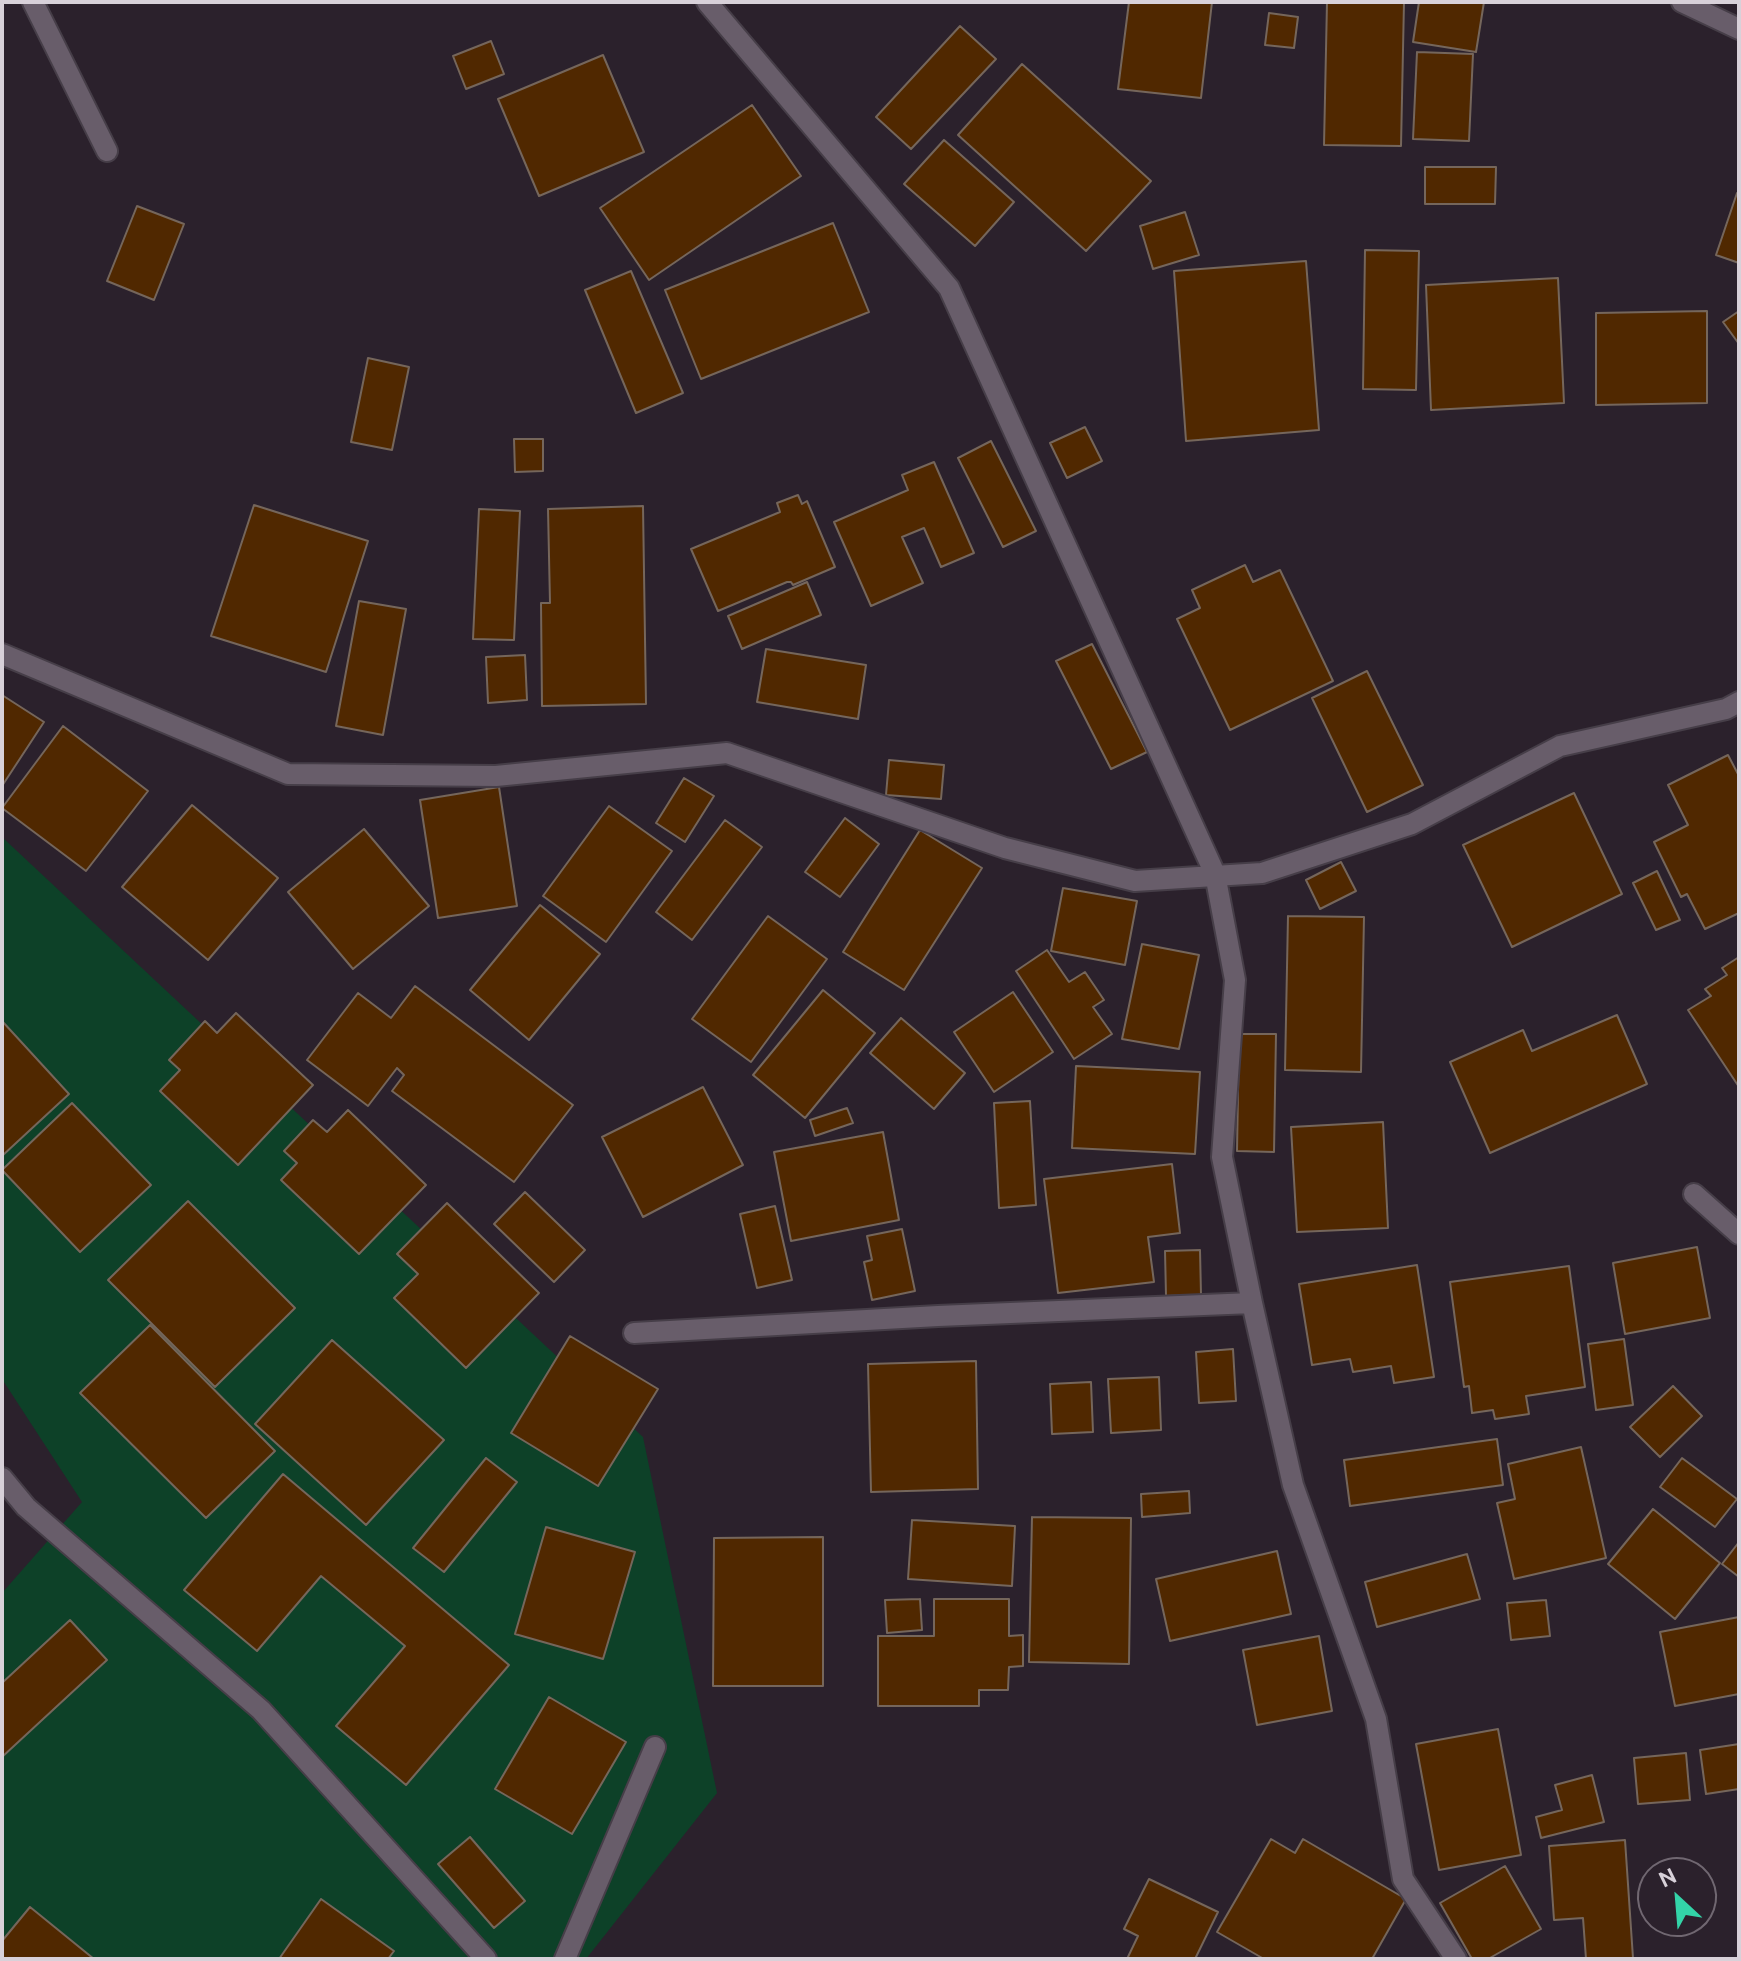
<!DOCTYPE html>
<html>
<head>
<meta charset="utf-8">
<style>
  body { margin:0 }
  #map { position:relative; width:1741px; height:1961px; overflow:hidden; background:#2b212c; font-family:Ubuntu,sans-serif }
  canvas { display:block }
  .frame { position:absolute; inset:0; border:4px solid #d8d1d9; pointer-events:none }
  .north { position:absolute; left:1637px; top:1857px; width:80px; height:80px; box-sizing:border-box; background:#2b212c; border:2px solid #706771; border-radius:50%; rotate:334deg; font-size:22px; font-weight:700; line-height:32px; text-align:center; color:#d8d1d9 }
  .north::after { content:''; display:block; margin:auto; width:28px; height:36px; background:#33d4a8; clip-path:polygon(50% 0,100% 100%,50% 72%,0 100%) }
</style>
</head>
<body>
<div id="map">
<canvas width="1741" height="1961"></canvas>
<div class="frame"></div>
<div class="north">N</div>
</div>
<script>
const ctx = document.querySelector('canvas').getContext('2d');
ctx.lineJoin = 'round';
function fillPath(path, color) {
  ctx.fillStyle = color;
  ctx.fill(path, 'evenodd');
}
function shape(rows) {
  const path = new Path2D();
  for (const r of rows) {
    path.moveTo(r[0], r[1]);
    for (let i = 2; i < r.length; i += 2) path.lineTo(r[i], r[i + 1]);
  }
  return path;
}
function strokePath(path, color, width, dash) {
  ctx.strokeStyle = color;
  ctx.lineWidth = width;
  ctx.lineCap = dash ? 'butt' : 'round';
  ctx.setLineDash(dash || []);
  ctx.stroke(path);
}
const green = shape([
  [2,837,643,1437,717,1793,586,1959,2,1959,2,1593,82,1502,2,1379]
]);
const building = shape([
  [1129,2,1212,2,1201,98,1118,89,1129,2],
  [1327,2,1404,2,1401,146,1324,145,1327,2],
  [1419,2,1484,2,1476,52,1413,42,1419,2],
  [1269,13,1298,17,1294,48,1265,45,1269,13],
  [960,26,996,59,911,149,876,117,960,26],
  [491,41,504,74,466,89,453,56,491,41],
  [1417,52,1473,54,1469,141,1413,139,1417,52],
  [603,55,644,152,539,196,498,99,603,55],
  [1022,64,1151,181,1086,251,958,135,1022,64],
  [752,105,801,176,649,280,600,208,752,105],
  [944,140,1014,202,975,246,904,184,944,140],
  [1425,167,1496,167,1495,204,1425,204,1425,167],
  [1737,193,1739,194,1739,263,1716,255,1737,193],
  [137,206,184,224,154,300,107,281,137,206],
  [1185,212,1199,255,1153,269,1140,226,1185,212],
  [833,223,869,312,701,379,665,290,833,223],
  [1365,250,1419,251,1416,390,1363,389,1365,250],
  [1306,261,1319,430,1186,441,1174,271,1306,261],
  [631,271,683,393,636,413,585,290,631,271],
  [1558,278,1564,403,1431,410,1426,285,1558,278],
  [1707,311,1707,403,1596,405,1596,313,1707,311],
  [1739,311,1739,344,1723,322,1739,311],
  [368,358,409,367,392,450,351,442,368,358],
  [1085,427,1102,461,1067,478,1050,443,1085,427],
  [514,439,543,439,543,471,515,472,514,439],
  [991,441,1036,531,1003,547,958,458,991,441],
  [934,462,974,553,941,567,924,528,902,537,923,583,871,606,834,522,908,490,902,475,934,462],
  [798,495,802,504,807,501,835,567,793,585,791,582,787,582,718,611,691,549,780,512,777,503,798,495],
  [254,505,368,541,326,672,211,636,254,505],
  [643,506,646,704,542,706,541,603,550,603,548,509,643,506],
  [479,509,520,511,514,640,473,639,479,509],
  [1245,565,1253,582,1280,570,1333,681,1230,730,1177,619,1200,608,1192,590,1245,565],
  [807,582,821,615,742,649,728,616,807,582],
  [359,601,406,609,383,735,336,726,359,601],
  [1092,644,1147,752,1111,769,1056,661,1092,644],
  [766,649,866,665,858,719,757,702,766,649],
  [525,655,527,700,488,703,486,657,525,655],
  [1367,671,1423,785,1367,812,1312,698,1367,671],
  [2,695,44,722,2,786,2,695],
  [63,726,148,791,86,871,2,808,63,726],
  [1728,755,1739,776,1739,913,1705,929,1687,894,1681,897,1654,842,1688,825,1668,785,1728,755],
  [889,760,944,765,941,799,886,795,889,760],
  [684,778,714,796,685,842,656,823,684,778],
  [499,787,517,906,438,918,420,800,499,787],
  [1574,793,1622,894,1512,947,1463,845,1574,793],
  [192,805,278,878,208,960,122,887,192,805],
  [609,806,672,851,606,942,543,896,609,806],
  [845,818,879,844,840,897,805,872,845,818],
  [725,820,762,847,692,940,656,912,725,820],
  [364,829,429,906,353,969,288,892,364,829],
  [920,830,982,868,904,990,843,952,920,830],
  [1341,862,1356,891,1320,909,1306,880,1341,862],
  [1657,871,1680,920,1656,930,1633,883,1657,871],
  [1063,888,1137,901,1125,965,1051,951,1063,888],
  [540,905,600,954,529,1040,470,990,540,905],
  [768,916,827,959,751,1062,692,1019,768,916],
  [1288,916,1364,917,1361,1072,1285,1070,1288,916],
  [1142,944,1199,955,1179,1049,1122,1039,1142,944],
  [1047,950,1069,982,1085,972,1104,1000,1093,1007,1112,1034,1074,1059,1016,971,1047,950],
  [1739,957,1739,1087,1688,1010,1711,996,1705,989,1727,975,1722,968,1739,957],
  [415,986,573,1105,514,1182,392,1091,404,1075,397,1068,368,1106,307,1060,358,993,391,1018,415,986],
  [823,990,875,1033,805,1118,753,1075,823,990],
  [1013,992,1053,1052,994,1092,954,1032,1013,992],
  [236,1013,313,1085,238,1165,160,1091,180,1070,169,1060,205,1021,217,1033,236,1013],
  [1617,1015,1647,1084,1490,1153,1450,1062,1523,1030,1532,1051,1617,1015],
  [901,1018,965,1073,934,1109,870,1053,901,1018],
  [2,1021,69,1094,2,1156,2,1021],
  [1239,1034,1276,1034,1274,1152,1237,1151,1239,1034],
  [1076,1066,1200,1072,1195,1154,1072,1148,1076,1066],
  [703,1087,743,1165,643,1217,602,1137,703,1087],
  [1030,1101,1036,1205,999,1208,994,1103,1030,1101],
  [72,1103,151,1185,80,1252,2,1170,72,1103],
  [847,1108,853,1123,815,1136,810,1120,847,1108],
  [348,1110,426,1185,359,1254,281,1180,297,1163,284,1151,313,1120,327,1132,348,1110],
  [1383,1122,1388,1228,1297,1232,1291,1127,1383,1122],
  [883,1132,899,1220,791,1241,774,1152,883,1132],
  [1172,1164,1180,1233,1148,1237,1154,1282,1058,1293,1044,1179,1172,1164],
  [525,1192,585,1250,554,1282,494,1224,525,1192],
  [188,1201,295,1308,215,1387,108,1280,188,1201],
  [447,1203,539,1293,466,1368,394,1298,418,1274,397,1254,447,1203],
  [775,1206,792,1280,757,1288,740,1214,775,1206],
  [902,1229,915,1291,872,1300,864,1262,872,1260,867,1236,902,1229],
  [1697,1247,1710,1318,1625,1334,1613,1263,1697,1247],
  [1200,1250,1201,1295,1166,1296,1165,1251,1200,1250],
  [1417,1265,1434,1377,1394,1383,1391,1366,1353,1372,1350,1359,1312,1365,1299,1284,1417,1265],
  [1569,1266,1585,1387,1526,1396,1529,1414,1495,1419,1493,1410,1472,1413,1469,1386,1464,1387,1450,1282,1569,1266],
  [150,1325,275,1451,206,1518,80,1393,150,1325],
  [570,1336,658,1389,598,1486,511,1433,570,1336],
  [1624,1339,1633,1405,1596,1410,1588,1344,1624,1339],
  [332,1340,444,1440,366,1525,255,1424,332,1340],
  [1233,1349,1236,1401,1199,1403,1196,1352,1233,1349],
  [976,1361,978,1489,871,1492,868,1364,976,1361],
  [1159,1377,1161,1430,1111,1433,1108,1379,1159,1377],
  [1091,1382,1093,1432,1052,1434,1050,1384,1091,1382],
  [1673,1386,1702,1416,1660,1457,1630,1427,1673,1386],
  [1497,1439,1503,1485,1350,1506,1344,1460,1497,1439],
  [1581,1447,1606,1558,1514,1579,1497,1503,1515,1499,1508,1464,1581,1447],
  [486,1458,517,1482,444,1572,413,1548,486,1458],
  [1682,1458,1737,1499,1715,1527,1660,1487,1682,1458],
  [283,1474,509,1665,406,1785,336,1726,405,1646,321,1576,257,1651,184,1590,283,1474],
  [1189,1491,1190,1513,1142,1517,1141,1494,1189,1491],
  [1653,1509,1720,1563,1675,1619,1608,1564,1653,1509],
  [1032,1517,1131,1518,1129,1664,1029,1662,1032,1517],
  [912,1520,1015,1526,1012,1586,908,1579,912,1520],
  [546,1527,635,1552,603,1659,515,1634,546,1527],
  [823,1537,823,1686,713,1686,714,1538,823,1537],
  [1739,1542,1739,1577,1722,1564,1739,1542],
  [1277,1551,1291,1614,1170,1641,1156,1579,1277,1551],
  [1467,1554,1480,1599,1377,1627,1365,1582,1467,1554],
  [920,1599,922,1630,887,1633,885,1600,920,1599],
  [934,1599,1009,1599,1009,1636,1023,1635,1023,1666,1009,1667,1008,1690,979,1690,979,1706,878,1706,878,1636,934,1636,934,1599],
  [1546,1600,1550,1636,1511,1640,1507,1603,1546,1600],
  [1739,1617,1739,1694,1675,1706,1660,1632,1739,1617],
  [70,1620,107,1660,2,1757,2,1683,70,1620],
  [1319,1636,1332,1711,1257,1725,1243,1650,1319,1636],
  [549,1697,626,1742,572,1834,495,1789,549,1697],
  [1498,1729,1521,1855,1439,1870,1416,1744,1498,1729],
  [1739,1744,1739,1789,1706,1794,1700,1750,1739,1744],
  [1686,1753,1690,1800,1638,1804,1634,1758,1686,1753],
  [1592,1775,1604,1822,1541,1838,1536,1817,1562,1810,1555,1785,1592,1775],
  [470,1837,525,1901,494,1928,438,1864,470,1837],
  [1271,1839,1295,1853,1303,1839,1406,1899,1372,1959,1264,1959,1217,1932,1271,1839],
  [1625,1840,1633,1958,1586,1959,1583,1918,1554,1920,1549,1846,1625,1840],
  [1505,1866,1541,1929,1488,1959,1472,1959,1440,1903,1505,1866],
  [1149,1879,1218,1912,1195,1959,1127,1959,1138,1936,1124,1929,1149,1879],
  [321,1899,394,1951,388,1959,279,1959,321,1899],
  [30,1907,94,1959,2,1959,2,1941,30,1907]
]);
const minor = shape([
  [33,2,107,151],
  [707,2,949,288,1215,874,1235,980,1222,1157,1252,1303,1293,1485,1376,1719,1403,1879,1456,1959],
  [1682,2,1739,29],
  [2,654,288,774,496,776,727,753,1005,848,1135,881,1262,873,1412,824,1560,746,1726,709,1739,702],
  [1694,1194,1739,1234],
  [634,1333,938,1316,1252,1303],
  [2,1478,26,1507,261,1710,486,1959],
  [565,1959,655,1747]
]);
fillPath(green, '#0d4128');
fillPath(building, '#502800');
strokePath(building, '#75665b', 2);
strokePath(minor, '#463e48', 24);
strokePath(minor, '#685d6a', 20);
</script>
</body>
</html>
